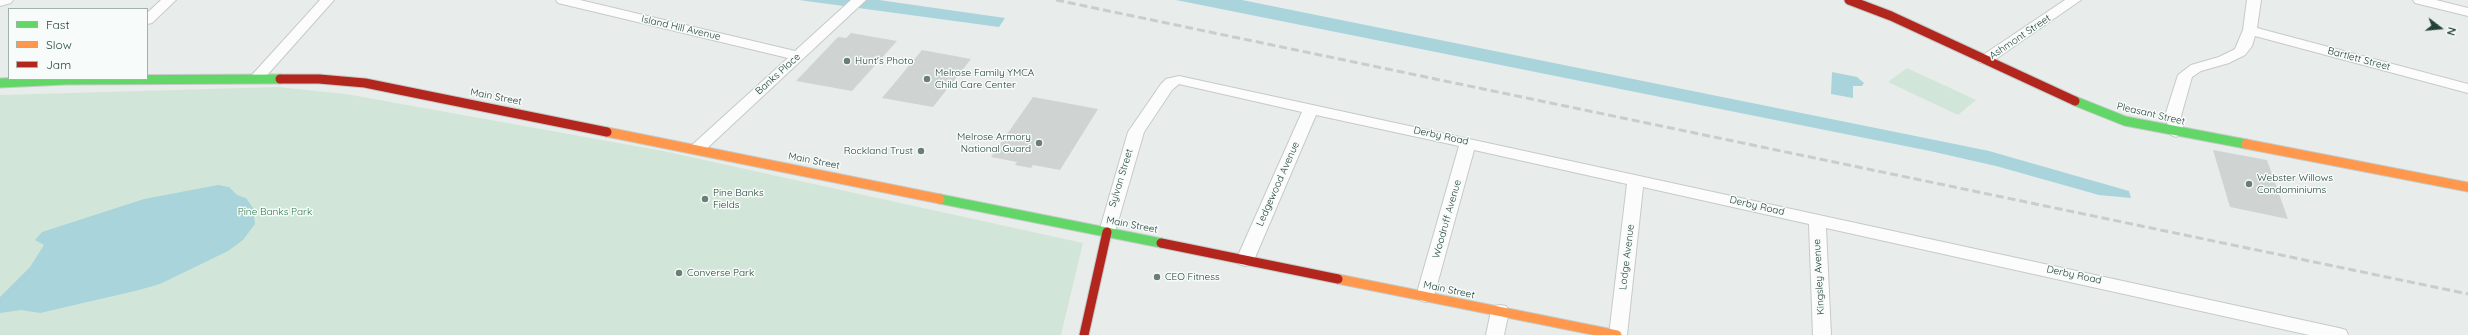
<!DOCTYPE html>
<html>
<head>
<meta charset="utf-8">
<style>
  body { margin:0 }
  #map { position:relative; width:2468px; height:335px; overflow:hidden; background:#e8edeb; font-family:Quicksand,sans-serif }
  canvas { display:block }
  .legend { position:absolute; left:8px; top:8px; width:140px; height:72px; box-sizing:border-box; background:#f7fbf9; border:1px solid #a3b1ad; margin:0; padding:5px 7px; list-style:none; font-size:12px; color:#24423a }
  .legend li { display:flex; align-items:center; gap:8px; height:20px }
  .legend b { width:20px; border:1px solid #a3b1ad }
  .north { position:absolute; left:2420px; top:8px; width:40px; height:40px; -webkit-text-stroke:3px #f7fbf9; paint-order:stroke; rotate:106deg; font-size:11px; font-weight:700; line-height:16px; text-align:center; color:#24423a }
  .north::after { content:''; display:block; margin:auto; width:14px; height:18px; background:#24423a; clip-path:polygon(50% 0,100% 100%,50% 72%,0 100%) }
</style>
</head>
<body>
<div id="map">
<canvas width="2468" height="335"></canvas>
<ul class="legend">
<li><b style="height:5px;background:#63d668"></b>Fast</li>
<li><b style="height:5px;background:#ff974d"></b>Slow</li>
<li><b style="height:5px;background:#b3261e"></b>Jam</li>
</ul>
<div class="north">N</div>
</div>
<script>
const ctx = document.querySelector('canvas').getContext('2d');
ctx.lineJoin = 'round';
function fillPath(path, color) {
  ctx.fillStyle = color;
  ctx.fill(path, 'evenodd');
}
function shape(rows) {
  const path = new Path2D();
  for (const r of rows) {
    path.moveTo(r[0], r[1]);
    for (let i = 2; i < r.length; i += 2) path.lineTo(r[i], r[i + 1]);
  }
  return path;
}
function strokePath(path, color, width, dash) {
  ctx.strokeStyle = color;
  ctx.lineWidth = width;
  ctx.lineCap = dash ? 'butt' : 'round';
  ctx.setLineDash(dash || []);
  ctx.stroke(path);
}
function label(font, color, halo, rows, align = 'center') {
  ctx.font = font + ' Quicksand,sans-serif';
  ctx.lineWidth = 3;
  ctx.setLineDash([]);
  ctx.textBaseline = 'middle';
  ctx.strokeStyle = halo;
  ctx.fillStyle = color;
  for (const [text, x, y, turn = 0] of rows) {
    ctx.save();
    ctx.translate(x, y);
    ctx.rotate((+turn || 0) * Math.PI / 180);
    ctx.textAlign = isNaN(turn) ? turn : align;
    if (halo) ctx.strokeText(text, 0, 0);
    ctx.fillText(text, 0, 0);
    ctx.restore();
  }
}
const green = shape([
  [1907,68,1976,100,1958,115,1888,82],
  [278,87,346,94,663,151,1083,243,1061,335,0,335,0,95]
]);
const water = shape([
  [799,0,879,0,1005,18,999,27],
  [1176,0,1242,0,1950,143,1989,151,2129,191,2131,198,2099,195,1996,166,1930,151],
  [1832,72,1857,77,1864,83,1862,86,1853,86,1853,98,1831,94],
  [218,185,229,187,237,195,246,198,253,208,255,224,243,240,228,251,160,284,139,290,40,313,21,310,0,313,0,297,30,267,44,245,35,240,42,232,144,199]
]);
const building = shape([
  [851,33,897,41,852,91,796,81,838,37,846,38],
  [922,50,971,59,933,107,882,98],
  [1033,97,1098,109,1060,170,1033,165,1031,168,1015,165,1017,162,991,157],
  [2213,150,2267,160,2288,219,2230,207]
]);
const street = shape([
  [0,0,13,0,11,3,0,6,0,0],
  [161,0,176,0,152,23,147,24,147,13,161,0],
  [320,0,334,0,261,82,251,82,249,79,251,76,320,0],
  [556,0,580,0,795,51,851,0,866,0,704,151,698,153,690,148,692,145,788,58,558,3,556,0],
  [2065,0,2081,0,1990,63,1980,63,1978,60,1980,57,2065,0],
  [2247,0,2261,0,2257,28,2468,84,2468,93,2255,36,2252,46,2245,55,2229,63,2201,71,2192,77,2181,116,2184,132,2176,137,2171,135,2165,116,2178,75,2191,65,2219,57,2235,49,2243,30,2247,0],
  [2413,0,2436,0,2468,8,2468,16,2415,3,2413,0],
  [1179,76,2339,328,2346,330,2348,335,2309,335,1826,228,1831,335,1813,335,1809,224,1643,187,1627,335,1609,335,1627,184,1474,150,1434,296,1431,300,1425,302,1419,300,1416,296,1459,146,1316,115,1254,260,1251,264,1245,266,1239,264,1236,260,1302,112,1179,84,1172,90,1144,132,1115,232,1113,236,1101,236,1099,232,1128,132,1161,84,1166,79,1179,76],
  [1500,305,1506,306,1509,311,1504,335,1486,335,1491,311,1494,306,1500,305]
]);
const fast = shape([
  [0,83,66,80,280,79],
  [2075,101,2125,121,2246,144],
  [940,199,1161,243]
]);
const slow = shape([
  [607,132,940,199],
  [2246,144,2468,187],
  [1338,279,1617,335]
]);
const jam = shape([
  [1849,0,1891,16,2075,101],
  [280,79,319,79,365,83,607,132],
  [1161,243,1338,279],
  [1084,335,1107,232]
]);
const rail = shape([
  [1056,0,2468,294]
]);
const markers = [
  [847,61,4,"#697e78"],
  [927,79,4,"#697e78"],
  [1039,143,4,"#697e78"],
  [921,151,4,"#697e78"],
  [2249,184,4,"#697e78"],
  [705,199,4,"#697e78"],
  [679,273,4,"#697e78"],
  [1157,277,4,"#697e78"]
];
const streetNames = [
  ["Island Hill Avenue",681,28,13],
  ["Ashmont Street",2020,37,-34],
  ["Bartlett Street",2359,59,15],
  ["Banks Place",778,74,-42],
  ["Main Street",496,97,11],
  ["Pleasant Street",2151,114,13],
  ["Derby Road",1441,136,12],
  ["Main Street",814,161,11],
  ["Sylvan Street",1121,178,-73],
  ["Ledgewood Avenue",1278,184,-66],
  ["Derby Road",1757,206,13],
  ["Woodruff Avenue",1447,219,-74],
  ["Main Street",1132,225,11],
  ["Lodge Avenue",1627,257,-83],
  ["Derby Road",2074,275,12],
  ["Kingsley Avenue",1819,277,-93],
  ["Main Street",1449,290,12]
];
const poiNames = [
  ["Hunt's Photo",855,61],
  ["Melrose Family YMCA",935,73],
  ["Child Care Center",935,85],
  ["Melrose Armory",1031,137,"right"],
  ["National Guard",1031,149,"right"],
  ["Rockland Trust",913,151,"right"],
  ["Webster Willows",2257,178],
  ["Condominiums",2257,190],
  ["Pine Banks",713,193],
  ["Fields",713,205],
  ["Converse Park",687,273],
  ["CEO Fitness",1165,277]
];
const parkNames = [
  ["Pine Banks Park",275,212]
];
fillPath(green, '#d1e6d8');
fillPath(water, '#a9d4db');
fillPath(building, '#cfd4d2');
strokePath(street, '#c5cac8', 2);
strokePath(fast, '#c3cbc8', 11);
strokePath(slow, '#c3cbc8', 11);
strokePath(jam, '#c3cbc8', 11);
fillPath(street, '#fcfcfc');
strokePath(fast, '#63d668', 9);
strokePath(slow, '#ff974d', 9);
strokePath(jam, '#b3261e', 9);
strokePath(rail, '#c9cdcc', 3, [8, 4]);
for (const [x, y, r, color] of markers) {
  const dot = new Path2D();
  dot.arc(x, y, r, 0, 2 * Math.PI);
  ctx.fillStyle = color;
  ctx.fill(dot);
  strokePath(dot, '#f7fbf9', 1.5);
}
label('10px', '#24423a', '#f7fbf9', streetNames);
label('10px', '#24423a', '#f7fbf9', poiNames, 'left');
label('10px', '#2d7a4b', '#f7fbf9', parkNames);
</script>
</body>
</html>
